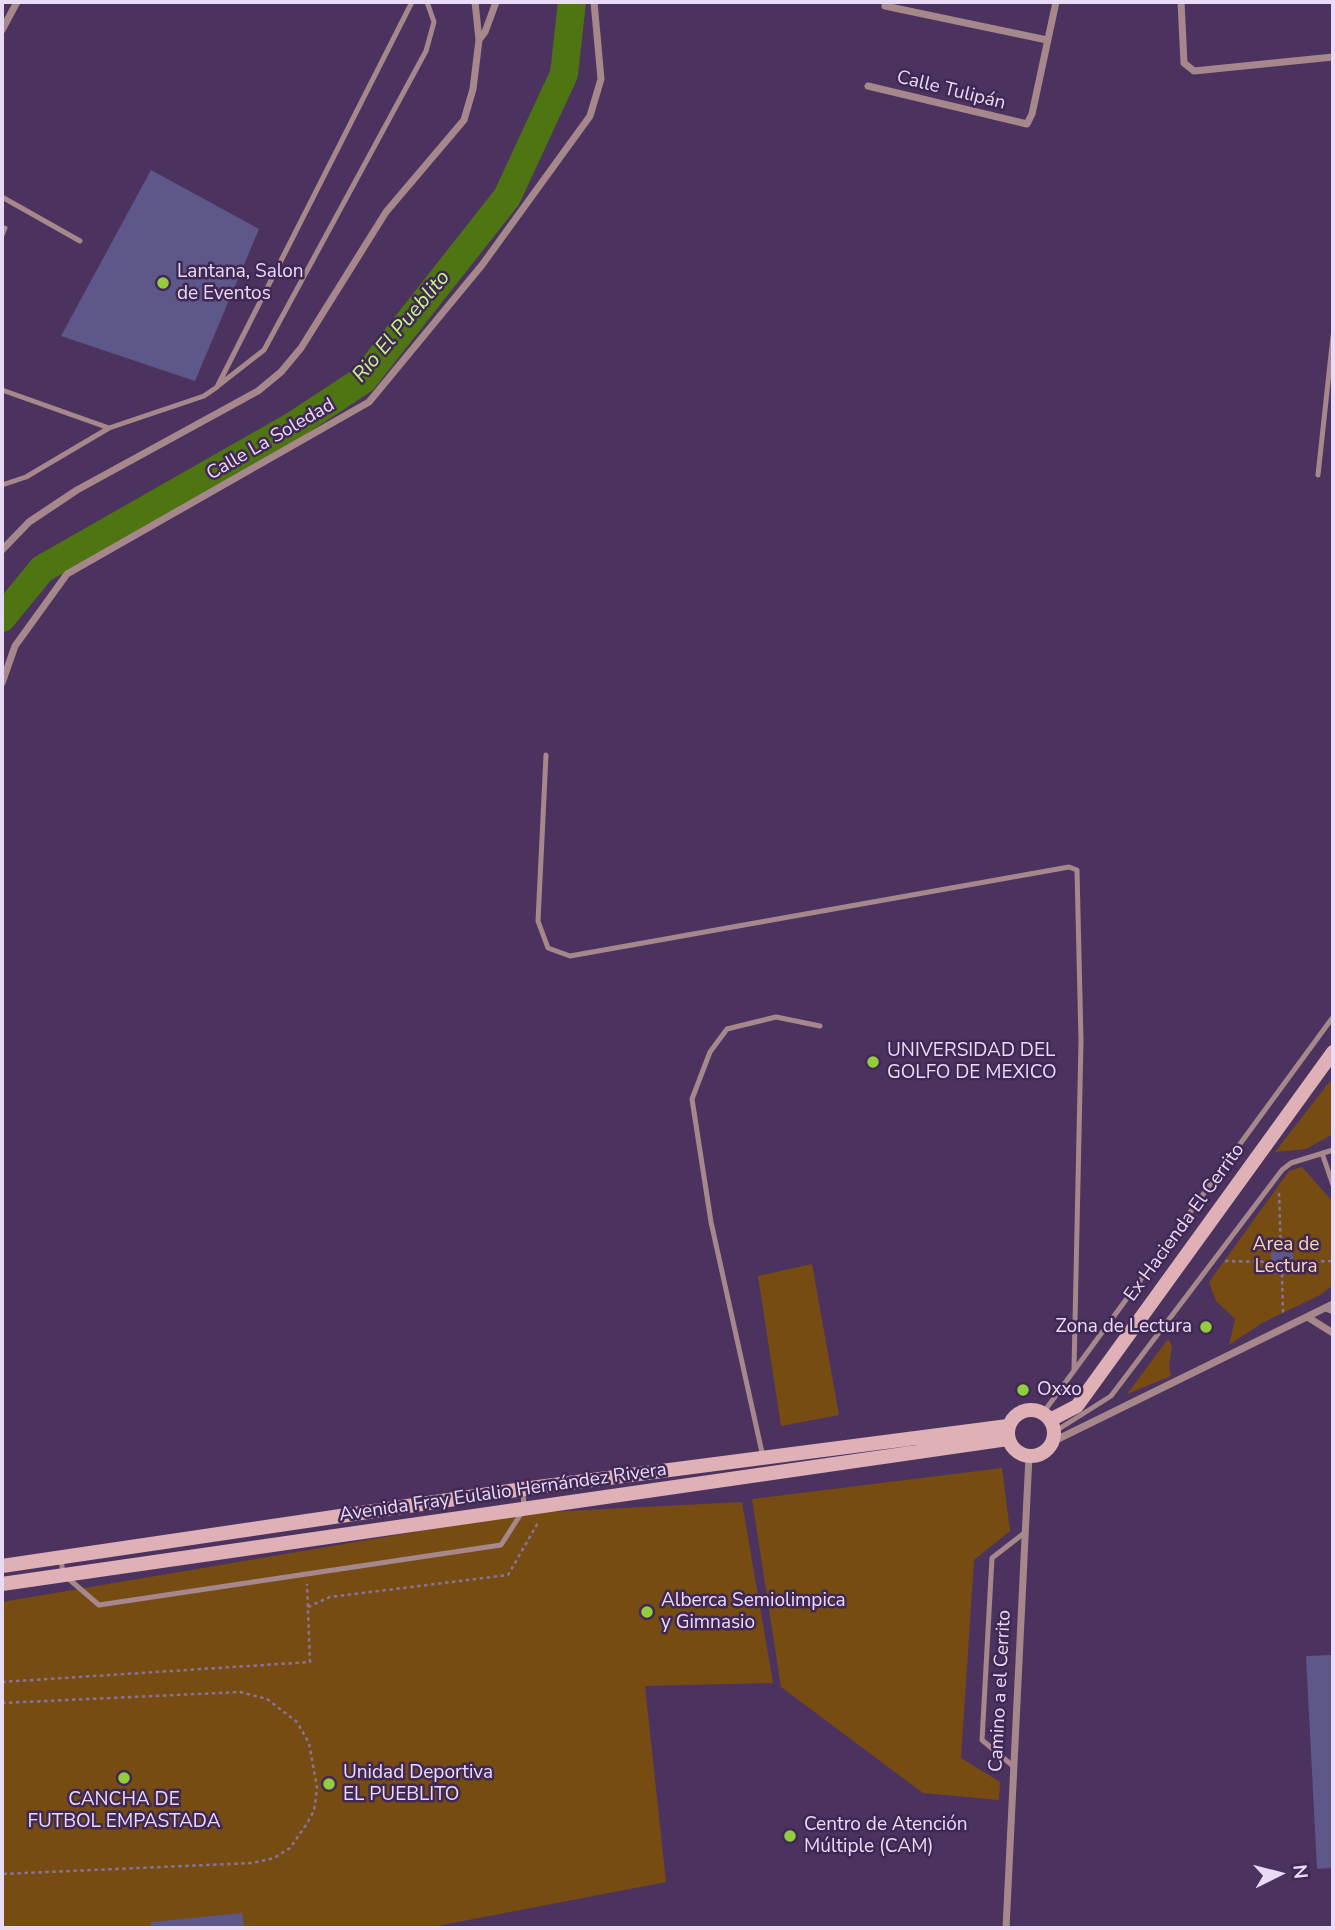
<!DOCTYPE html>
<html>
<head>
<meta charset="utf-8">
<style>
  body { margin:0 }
  #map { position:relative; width:1335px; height:1930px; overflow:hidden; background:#4c335f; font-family:"Nunito Sans",sans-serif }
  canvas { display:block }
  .frame { position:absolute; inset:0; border:4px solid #e9dbf6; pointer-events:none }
  .north { position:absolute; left:1244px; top:1839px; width:70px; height:70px; -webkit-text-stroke:5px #412854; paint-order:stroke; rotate:84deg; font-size:19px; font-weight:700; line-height:28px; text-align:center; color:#e9dbf6 }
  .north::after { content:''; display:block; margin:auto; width:24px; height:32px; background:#e9dbf6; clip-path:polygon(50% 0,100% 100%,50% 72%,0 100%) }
</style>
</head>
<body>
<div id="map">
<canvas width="1335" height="1930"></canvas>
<div class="frame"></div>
<div class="north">N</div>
</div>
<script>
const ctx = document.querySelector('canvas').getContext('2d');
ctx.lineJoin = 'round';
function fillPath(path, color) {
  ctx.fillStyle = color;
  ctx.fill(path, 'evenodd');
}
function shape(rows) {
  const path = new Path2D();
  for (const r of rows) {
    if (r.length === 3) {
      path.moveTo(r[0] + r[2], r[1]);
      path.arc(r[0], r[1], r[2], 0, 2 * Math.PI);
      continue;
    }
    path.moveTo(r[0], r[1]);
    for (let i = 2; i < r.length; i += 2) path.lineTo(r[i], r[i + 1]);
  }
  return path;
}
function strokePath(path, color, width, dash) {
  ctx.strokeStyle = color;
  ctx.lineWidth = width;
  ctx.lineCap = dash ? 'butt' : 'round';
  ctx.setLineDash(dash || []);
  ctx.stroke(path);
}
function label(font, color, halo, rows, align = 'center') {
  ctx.font = font + ' "Nunito Sans",sans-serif';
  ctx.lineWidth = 5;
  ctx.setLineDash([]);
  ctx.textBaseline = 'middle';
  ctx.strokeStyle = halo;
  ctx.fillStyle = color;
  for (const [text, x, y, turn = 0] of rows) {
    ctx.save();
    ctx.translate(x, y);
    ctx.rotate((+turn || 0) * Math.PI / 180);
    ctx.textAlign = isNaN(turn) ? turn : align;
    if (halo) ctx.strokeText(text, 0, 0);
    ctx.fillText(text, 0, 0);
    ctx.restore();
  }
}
const green = shape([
  [1330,1081,1333,1086,1333,1134,1306,1149,1275,1152],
  [1302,1167,1333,1202,1333,1285,1320,1295,1262,1323,1229,1345,1235,1319,1216,1301,1209,1282,1289,1171],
  [812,1264,839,1415,781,1426,758,1276],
  [1168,1339,1172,1346,1169,1365,1171,1376,1127,1394],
  [1002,1468,1010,1531,974,1560,961,1758,1000,1782,999,1800,923,1793,781,1687,752,1499],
  [742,1502,773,1683,645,1686,666,1882,427,1928,2,1928,2,1602,527,1513]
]);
const river = shape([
  [2,618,42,569,293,426,363,380,507,197,564,74,572,2]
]);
const building = shape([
  [151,170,259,229,195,381,61,336],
  [1271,1252,1293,1252,1293,1274,1271,1274],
  [1333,1655,1333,1868,1317,1869,1306,1656],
  [242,1913,244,1928,151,1928,151,1922]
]);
const path = shape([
  [1279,1193,1281,1253],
  [1225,1261,1271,1262],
  [1293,1262,1333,1261],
  [1282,1274,1283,1314],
  [308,1607,330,1597,508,1575,539,1521],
  [2,1682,310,1662,307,1584],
  [2,1703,240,1692,267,1699,297,1722,309,1743,317,1788,314,1811,306,1825,290,1848,274,1858,252,1863,2,1874]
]);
const lane = shape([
  [2,197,80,241],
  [2,235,5,228],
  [219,385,264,350,426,51,434,22,427,2],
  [2,390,109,428],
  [1318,475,1333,336],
  [2,485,26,477,109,428,204,396,217,387,412,2],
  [546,755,538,921,548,948,570,956,1069,867,1077,870,1081,1041,1074,1369],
  [1322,1153,1333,1185],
  [1326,1309,1333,1312],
  [1043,1413,1333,1017],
  [1054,1432,1111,1396,1282,1170,1291,1163,1333,1150],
  [763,1457,711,1222,692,1099,710,1052,727,1029,776,1017,820,1026],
  [61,1559,63,1574,99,1605,501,1545,524,1509,523,1491],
  [1013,1766,982,1740,992,1558,1023,1534]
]);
const street = shape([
  [1181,2,1184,63,1194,71,1333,57],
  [885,6,1047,40],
  [2,30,17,2],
  [479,40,485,32,496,2],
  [868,86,1027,124,1032,114,1056,2],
  [2,550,29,522,77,490,258,391,281,372,301,348,386,212,464,120,473,89,479,40,475,2],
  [2,683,15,646,67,574,369,402,482,265,590,116,601,79,594,2],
  [1309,1318,1333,1333],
  [1052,1442,1333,1304],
  [1006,1928,1029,1456]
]);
const secondary = shape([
  [1031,1433,23],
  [1050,1420,1077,1406,1333,1052],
  [2,1566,523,1489,1008,1426],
  [2,1584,1008,1439]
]);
const markers = [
  [163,283,7,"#93cd3d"],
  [873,1062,7,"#93cd3d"],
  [1206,1327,7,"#93cd3d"],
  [1023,1390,7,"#93cd3d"],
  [647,1612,7,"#93cd3d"],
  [124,1778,7,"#93cd3d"],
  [329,1784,7,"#93cd3d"],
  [790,1836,7,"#93cd3d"]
];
const streetNames = [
  ["Calle Tulipán",951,91,14],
  ["Calle La Soledad",271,440,-30],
  ["Ex Hacienda El Cerrito",1185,1223,-54],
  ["Avenida Fray Eulalio Hernández Rivera",503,1493,-8],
  ["Camino a el Cerrito",1001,1691,-87]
];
const poiNames = [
  ["Lantana, Salon",177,272],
  ["de Eventos",177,294],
  ["UNIVERSIDAD DEL",887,1051],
  ["GOLFO DE MEXICO",887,1073],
  ["Zona de Lectura",1192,1327,"right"],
  ["Oxxo",1037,1390],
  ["Alberca Semiolimpica",661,1601],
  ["y Gimnasio",661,1623],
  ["Unidad Deportiva",343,1773],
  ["EL PUEBLITO",343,1795],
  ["CANCHA DE",124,1800,"center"],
  ["FUTBOL EMPASTADA",124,1822,"center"],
  ["Centro de Atención",804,1825],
  ["Múltiple (CAM)",804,1847]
];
const parkNames = [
  ["Area de",1286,1245],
  ["Lectura",1286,1267]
];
const waterNames = [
  ["Rio El Pueblito",402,327,-50]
];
fillPath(green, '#764c13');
strokePath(river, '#4f7412', 28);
fillPath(building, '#5e5789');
strokePath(path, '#887399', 2.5, [3.5, 3.5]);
strokePath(lane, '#a6888c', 5);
strokePath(street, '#a6888c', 7);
strokePath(secondary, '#dfb1b7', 14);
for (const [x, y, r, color] of markers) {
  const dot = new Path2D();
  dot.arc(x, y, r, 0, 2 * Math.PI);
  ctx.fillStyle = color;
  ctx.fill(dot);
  strokePath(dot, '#412854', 2.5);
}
label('19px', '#e9dbf6', '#412854', streetNames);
label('19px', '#e9dbf6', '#412854', poiNames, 'left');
label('19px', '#f9d6b0', '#412854', parkNames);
label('italic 21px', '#c2f781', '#412854', waterNames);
</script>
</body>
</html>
